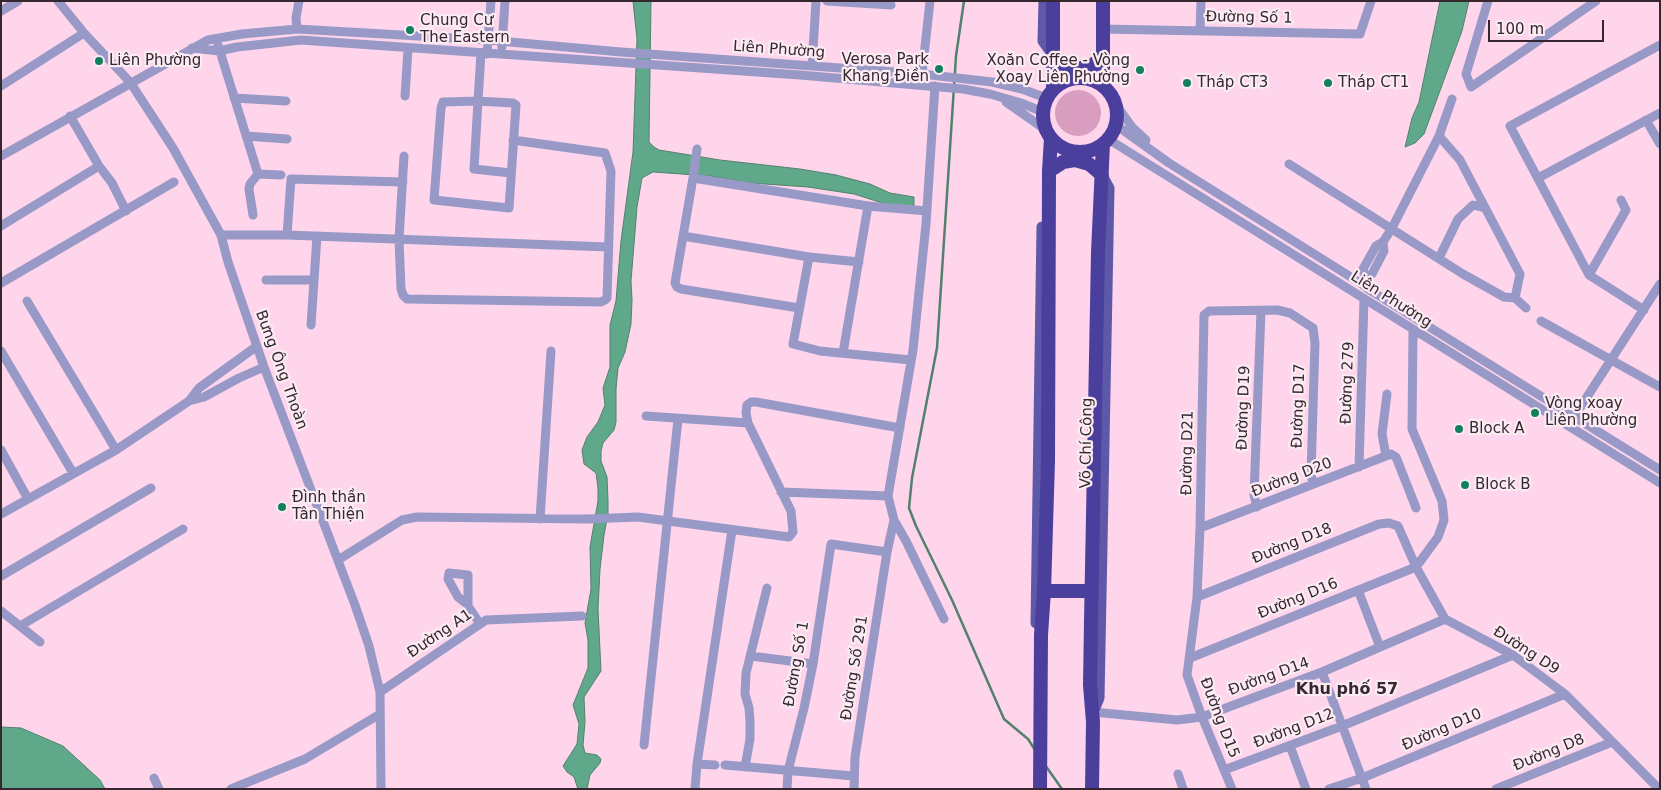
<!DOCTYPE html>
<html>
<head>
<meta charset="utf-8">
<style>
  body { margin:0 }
  #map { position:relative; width:1661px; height:790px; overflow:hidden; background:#fed5eb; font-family:"DejaVu Sans",sans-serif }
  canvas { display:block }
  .frame { position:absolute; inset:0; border:2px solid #36272f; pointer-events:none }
  .scale { position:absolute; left:1488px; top:20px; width:116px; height:22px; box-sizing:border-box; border:2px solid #36272f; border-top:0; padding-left:6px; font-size:15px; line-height:18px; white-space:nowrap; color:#36272f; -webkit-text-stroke:4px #fbebf3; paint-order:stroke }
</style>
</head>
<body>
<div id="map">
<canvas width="1661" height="790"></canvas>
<div class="frame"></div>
<div class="scale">100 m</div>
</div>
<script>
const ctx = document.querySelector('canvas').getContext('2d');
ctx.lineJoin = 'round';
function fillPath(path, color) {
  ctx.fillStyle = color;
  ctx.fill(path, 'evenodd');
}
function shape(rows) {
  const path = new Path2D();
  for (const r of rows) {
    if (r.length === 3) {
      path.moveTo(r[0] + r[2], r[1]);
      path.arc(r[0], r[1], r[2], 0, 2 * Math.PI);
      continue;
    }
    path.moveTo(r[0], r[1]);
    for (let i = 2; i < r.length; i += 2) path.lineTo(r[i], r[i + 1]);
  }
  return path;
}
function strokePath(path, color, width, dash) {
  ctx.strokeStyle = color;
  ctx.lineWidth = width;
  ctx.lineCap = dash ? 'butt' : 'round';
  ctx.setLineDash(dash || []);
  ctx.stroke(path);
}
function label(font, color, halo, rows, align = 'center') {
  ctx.font = font + ' "DejaVu Sans",sans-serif';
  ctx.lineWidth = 4.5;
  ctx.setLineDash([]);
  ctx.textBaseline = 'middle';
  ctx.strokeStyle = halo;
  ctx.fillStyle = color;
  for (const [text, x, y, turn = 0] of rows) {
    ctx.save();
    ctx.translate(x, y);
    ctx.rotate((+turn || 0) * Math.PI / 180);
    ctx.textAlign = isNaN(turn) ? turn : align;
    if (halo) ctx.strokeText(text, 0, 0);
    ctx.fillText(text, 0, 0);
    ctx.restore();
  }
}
const green = shape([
  [1078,113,23]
]);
const water = shape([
  [633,1,651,1,649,142,654,147,659,150,720,160,800,169,836,175,870,184,890,193,914,197,914,207,892,206,854,194,808,187,750,183,710,176,653,172,642,178,637,207,631,281,632,300,631,324,625,352,618,368,616,389,616,422,614,430,603,443,601,451,601,461,607,477,608,500,608,514,604,535,600,569,598,609,601,671,584,697,585,722,583,745,585,753,597,755,601,759,600,763,590,775,587,789,578,789,574,777,567,772,563,766,577,744,579,724,573,705,588,668,588,640,585,623,591,589,590,547,598,501,598,488,596,473,584,464,582,450,587,437,598,422,605,405,603,388,610,367,610,325,616,301,621,241,633,152,637,39,633,1],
  [1440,1,1469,1,1462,31,1424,134,1415,143,1405,147,1412,118,1419,102,1440,1],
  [1,727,21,728,63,746,100,780,105,789,1,789,1,727]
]);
const stream = shape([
  [964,1,956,56,937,348,912,478,909,508,916,526,952,600,1004,719,1028,739,1035,750],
  [1045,765,1062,789]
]);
const minor = shape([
  [58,1,84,33,130,82,173,148,221,235,228,262,264,367,355,605,369,646,380,692,381,789],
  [827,1,891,5],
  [1488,1,1466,74,1471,87,1596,1],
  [1,11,18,1],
  [297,29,296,18,299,1],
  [1103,29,1360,34,1371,1],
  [1200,31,1201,1],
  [218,45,258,174,250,184,249,189,253,215],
  [502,47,505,1],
  [192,48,219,51,237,47,301,40,800,75,963,89,990,94,1021,103,1043,112],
  [481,53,478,101,513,103,516,105,509,208,434,200,441,108,443,102,478,101,474,169,511,173],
  [487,54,491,1],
  [812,66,816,1],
  [922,74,930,1],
  [1,86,84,33],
  [935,86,926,224,913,350,888,496,894,520,906,541,944,619],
  [405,96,408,49],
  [234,98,286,101],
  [1006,102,1046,130],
  [1115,103,1132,127,1146,140],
  [70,116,99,166,112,183,126,211],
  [1646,120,1660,144],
  [1116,125,1169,163,1362,284,1368,289,1660,470],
  [246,136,287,139],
  [1439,136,1460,160,1520,274,1515,298,1526,308],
  [1108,139,1660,483],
  [1,156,208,40,242,34,297,29,488,40,621,52,922,74,992,82,1022,89,1046,98],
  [404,156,399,239,401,289,403,295,407,299,601,302,605,300,607,298,611,171,605,153,513,140],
  [1289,164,1463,274,1504,297,1515,298],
  [258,174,281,175],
  [693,178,697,149],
  [1538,178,1660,113],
  [1,226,99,166],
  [221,235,287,235,608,247],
  [287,235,291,179,403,182],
  [683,236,809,257,859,262],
  [809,257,793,344,820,351,911,360],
  [1439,258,1458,219,1473,205,1485,208],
  [1589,275,1626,210,1621,200],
  [1365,277,1363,269,1376,246,1383,242,1392,228,1439,136,1452,99],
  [266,280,314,280],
  [1363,281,1365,277,1372,274,1384,251,1383,242],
  [1,283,174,182],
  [27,301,116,450],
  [799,308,681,289,677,287,675,283,693,178,868,206,927,211],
  [1644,310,1589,275,1510,126,1660,45],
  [1541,321,1660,387],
  [311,325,317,236],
  [1,351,73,473],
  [843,353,868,206],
  [189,401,199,388,257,346],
  [646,416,748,423],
  [1574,417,1660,284],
  [1,450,28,499],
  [1386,456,1382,434,1387,394],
  [1359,467,1364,299],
  [781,492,888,496],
  [1257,507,1254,495,1261,311],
  [1,514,116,450,189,401,204,397,239,378,264,367],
  [540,519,551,351],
  [1200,528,1391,454,1396,457,1416,508],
  [338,560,402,520,417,517,587,519,638,517,789,537,793,532,791,511,748,423,746,413,747,405,751,402,756,402,900,428],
  [1,576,151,488],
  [1358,590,1380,647],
  [1197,597,1379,524,1389,523,1398,526,1416,567,1445,619,1513,655,1565,694,1659,789],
  [468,605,458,597,448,579,449,573,468,575,468,606,480,624],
  [1,611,40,642],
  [20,626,183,529],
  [751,656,813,664],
  [1190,658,1416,567,1438,537,1444,520,1442,501,1412,429,1413,330],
  [1322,672,1366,789],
  [380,692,486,620,582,616],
  [1093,712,1177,720,1202,717,1322,672,1445,619],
  [644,745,678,419],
  [1290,746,1306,789],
  [697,764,715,765],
  [725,765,854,776],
  [745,767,750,739,750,721,749,708,745,694,746,673,767,588],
  [1224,770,1342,726,1513,655],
  [1178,774,1183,789],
  [154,778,159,789],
  [231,789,305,759,380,714],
  [695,789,697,764,732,530],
  [787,789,788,771,804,708,813,664,831,544,887,552],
  [854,789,855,757,887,552,894,520],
  [1232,789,1202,717,1187,675,1197,597,1200,528,1204,315,1209,311,1277,310,1290,313,1313,328,1315,343,1311,474,1313,484],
  [1329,789,1362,778,1565,694],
  [1496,789,1612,742]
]);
const major = shape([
  [1044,1,1043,41,1053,55],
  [1036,623,1042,227],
  [1093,712,1099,698,1109,188,1102,175]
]);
const highway = shape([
  [1103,1,1103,86],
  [1053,55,1061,64,1068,68,1076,69,1091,66,1103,57],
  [1080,115,37],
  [1053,89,1053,1],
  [1049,171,1063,162,1075,160,1089,164,1102,175],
  [1044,591,1092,591],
  [1040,789,1041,635,1044,591,1048,461,1049,171,1051,138],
  [1092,789,1093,722,1090,685,1091,621,1098,252,1103,144]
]);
const markers = [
  [410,30,5,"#12805c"],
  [99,61,5,"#12805c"],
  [939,69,5,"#12805c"],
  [1140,70,5,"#12805c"],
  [1187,83,5,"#12805c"],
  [1328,83,5,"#12805c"],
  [1535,413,5,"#12805c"],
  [1459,429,5,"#12805c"],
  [1465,485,5,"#12805c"],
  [282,507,5,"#12805c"]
];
const streetNames = [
  ["Đường Số 1",1249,18,1],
  ["Liên Phường",779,50,4],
  ["Liên Phường",1391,300,32],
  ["Bưng Ông Thoàn",281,370,70],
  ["Đường 279",1348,383,-88],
  ["Đường D17",1299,406,-88],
  ["Đường D19",1244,408,-88],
  ["Võ Chí Công",1087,443,-89],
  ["Đường D21",1188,453,-89],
  ["Đường D20",1292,478,-21],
  ["Đường D18",1292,544,-22],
  ["Đường D16",1298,599,-22],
  ["Đường A1",440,634,-34],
  ["Đường D9",1526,651,33],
  ["Đường Số 1",797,664,-80],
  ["Đường Số 291",855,668,-81],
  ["Đường D14",1269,677,-20],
  ["Đường D15",1219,718,69],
  ["Đường D12",1294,729,-21],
  ["Đường D10",1442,730,-23],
  ["Đường D8",1549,753,-22]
];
const poiNames = [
  ["Chung Cư",420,21],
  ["The Eastern",420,38],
  ["Verosa Park",929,60,"right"],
  ["Khang Điền",929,77,"right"],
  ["Liên Phường",109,61],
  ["Xoăn Coffee - Vòng",1130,61,"right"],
  ["Xoay Liên Phường",1130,78,"right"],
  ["Tháp CT3",1197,83],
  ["Tháp CT1",1338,83],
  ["Vòng xoay",1545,404],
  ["Liên Phường",1545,421],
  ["Block A",1469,429],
  ["Block B",1475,485],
  ["Đình thần",292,498],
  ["Tân Thiện",292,515]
];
const neighbourhoodNames = [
  ["Khu phố 57",1347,690]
];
fillPath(green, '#d99ebf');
fillPath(water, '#5fa889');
strokePath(water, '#53816e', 1);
strokePath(stream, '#53816e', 2.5);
strokePath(minor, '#9999c7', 9);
strokePath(major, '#5e58a9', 11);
strokePath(highway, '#4b3f9e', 14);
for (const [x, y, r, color] of markers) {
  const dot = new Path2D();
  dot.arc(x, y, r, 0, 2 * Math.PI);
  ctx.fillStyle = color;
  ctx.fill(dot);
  strokePath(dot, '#fbebf3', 2);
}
label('15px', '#36272f', '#fbebf3', streetNames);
label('15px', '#36272f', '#fbebf3', poiNames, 'left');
label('bold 16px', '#36272f', '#fbebf3', neighbourhoodNames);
</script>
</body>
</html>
